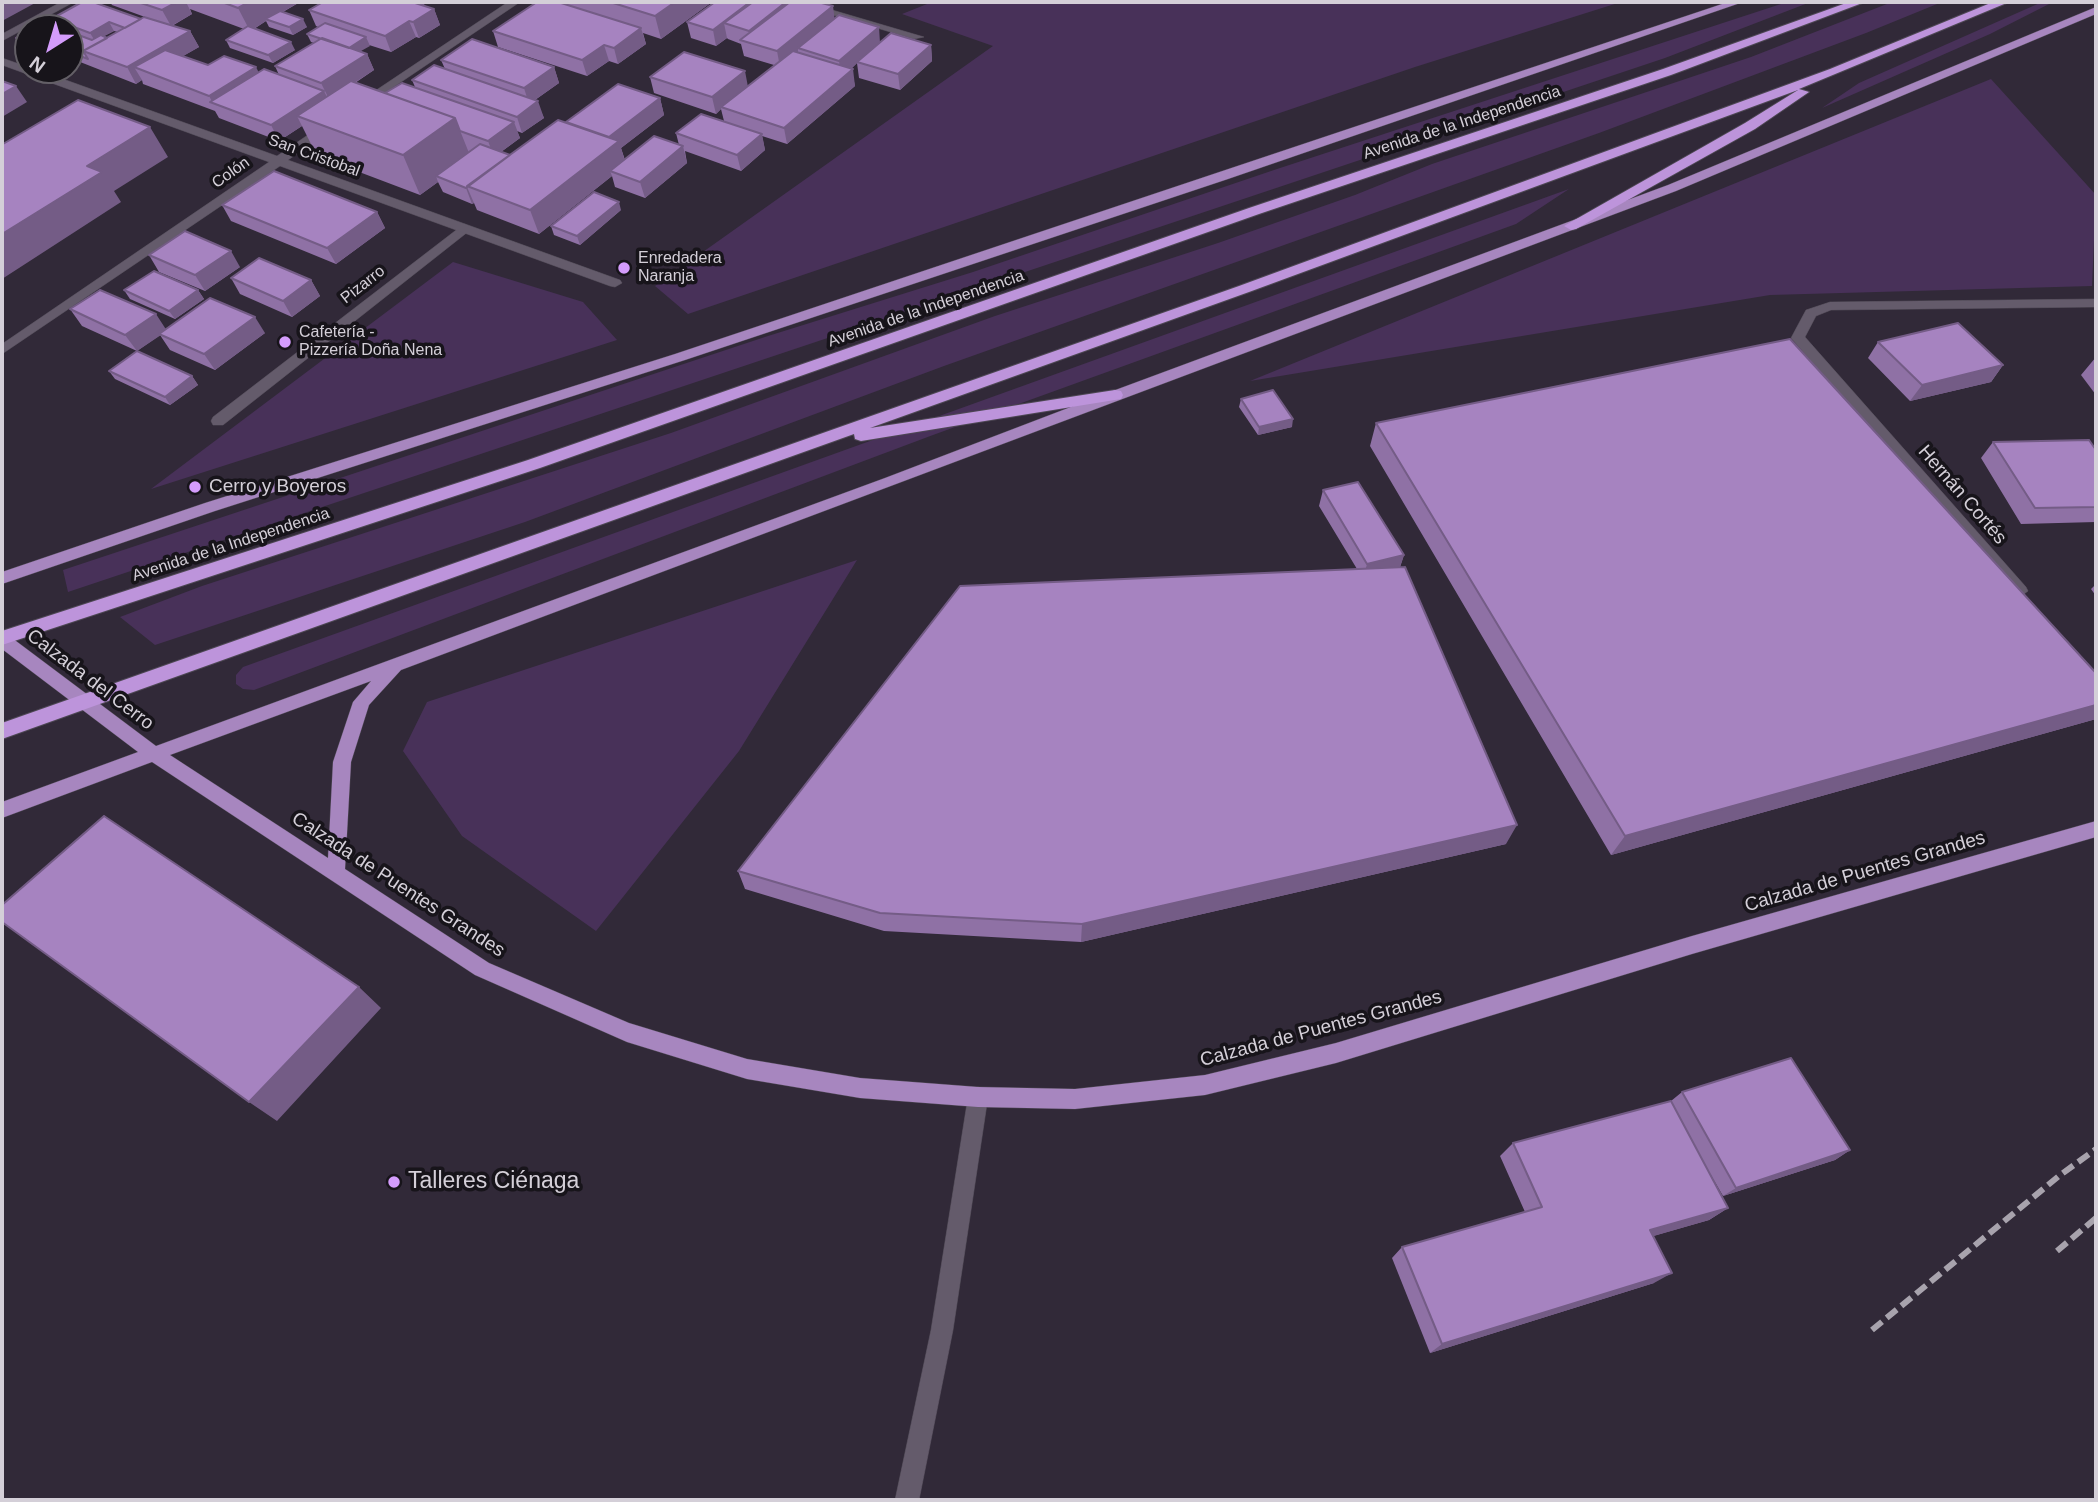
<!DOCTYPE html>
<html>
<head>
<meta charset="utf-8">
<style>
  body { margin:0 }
  #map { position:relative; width:2098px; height:1502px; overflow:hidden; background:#312938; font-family:Helvetica,sans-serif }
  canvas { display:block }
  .frame { position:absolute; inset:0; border:4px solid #d4cfd8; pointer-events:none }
  .north { position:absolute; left:14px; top:14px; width:70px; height:70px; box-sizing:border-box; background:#17141a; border:2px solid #635f66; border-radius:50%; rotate:217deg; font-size:19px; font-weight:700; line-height:28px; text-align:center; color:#d4cfd8 }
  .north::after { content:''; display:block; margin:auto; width:24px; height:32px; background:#d49cfc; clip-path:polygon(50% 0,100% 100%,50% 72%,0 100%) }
</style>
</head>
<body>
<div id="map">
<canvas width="2098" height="1502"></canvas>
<div class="frame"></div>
<div class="north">N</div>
</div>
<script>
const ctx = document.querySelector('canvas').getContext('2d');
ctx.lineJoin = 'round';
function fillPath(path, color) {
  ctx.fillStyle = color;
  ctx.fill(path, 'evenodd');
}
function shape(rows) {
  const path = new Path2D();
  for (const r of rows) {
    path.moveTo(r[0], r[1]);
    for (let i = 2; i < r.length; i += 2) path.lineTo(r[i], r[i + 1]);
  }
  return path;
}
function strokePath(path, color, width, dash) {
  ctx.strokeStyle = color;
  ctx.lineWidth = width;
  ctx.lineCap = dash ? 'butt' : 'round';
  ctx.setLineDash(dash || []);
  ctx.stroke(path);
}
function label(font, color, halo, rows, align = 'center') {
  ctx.font = font + ' Helvetica,sans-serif';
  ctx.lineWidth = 7;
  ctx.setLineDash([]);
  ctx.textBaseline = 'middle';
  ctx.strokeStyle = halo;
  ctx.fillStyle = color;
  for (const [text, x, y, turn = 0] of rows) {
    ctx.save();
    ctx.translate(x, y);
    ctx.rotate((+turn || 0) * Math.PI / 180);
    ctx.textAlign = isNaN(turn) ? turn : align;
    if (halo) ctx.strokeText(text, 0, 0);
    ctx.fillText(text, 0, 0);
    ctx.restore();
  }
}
const green = shape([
  [932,2,1621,2,1415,67,688,314,655,286,993,46,902,14],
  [1787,2,1808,3,1665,58,68,592,63,570,768,336,973,272,1277,169],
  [1892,2,1942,2,1866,33,1599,133,944,366,525,522,155,645,120,617,202,586,671,433,995,316,1218,243,1355,195,1432,164,1751,57],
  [2042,2,2053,2,1990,34,1822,108,1859,83],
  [1991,79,2096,195,2092,286,1770,295,1250,381],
  [1569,189,1516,224,933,435,254,690,243,689,236,684,236,675,243,667],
  [453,262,583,302,617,340,151,489],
  [857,560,739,751,596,931,462,836,403,751,427,702]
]);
const service = shape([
  [464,224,470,228,469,231,223,425,213,425,211,421,213,417,464,224],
  [978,1087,985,1090,988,1097,953,1330,919,1500,895,1500,931,1330,968,1097,971,1090,978,1087]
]);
const minor = shape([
  [61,2,74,2,2,41,2,34,61,2],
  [508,2,520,2,364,107,354,105,508,2],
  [789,2,805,2,924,37,914,39,789,2],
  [2,58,28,67,28,70,38,70,277,156,324,124,332,124,332,130,288,160,620,280,622,283,615,287,610,286,280,166,2,354,2,344,269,162,2,65,2,58],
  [2096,299,2096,307,1831,310,1816,316,1805,337,2026,587,2028,591,2020,597,2014,595,1791,338,1806,310,1830,302,2096,299]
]);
const primary = shape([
  [1728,2,1743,2,1228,179,685,360,215,511,2,584,2,572,205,503,675,354,1728,2],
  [2096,7,2096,14,1676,191,401,670,369,705,351,762,345,869,489,963,629,1023,747,1059,860,1078,978,1087,1075,1089,1205,1075,1336,1043,1692,936,2096,821,2096,837,1692,954,1336,1063,1205,1095,1075,1109,978,1107,860,1098,747,1079,627,1042,475,975,152,762,2,818,2,802,138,752,2,649,2,634,8,635,156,746,885,478,1110,392,1668,185,2096,7],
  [371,681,353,702,333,762,328,858,170,755,371,681]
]);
const trunk = shape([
  [1849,2,1865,2,1671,75,1259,214,540,468,2,645,2,631,528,460,1249,208,1663,69,1849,2],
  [1993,2,2009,2,1799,89,1809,92,1755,129,1576,229,1571,230,1564,226,1745,123,1798,90,1249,292,870,428,1115,390,1121,391,1123,395,1121,399,861,441,855,439,854,434,2,739,2,723,1239,286,1830,69,1993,2]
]);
const rail = shape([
  [2057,1251,2096,1218],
  [1872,1330,2059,1176,2096,1149]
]);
const wall = shape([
  [110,2,300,2,283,12,307,27,293,35,269,27,266,21,254,29,295,50,273,63,230,48,226,40,244,29,190,9,192,14,172,26,190,31,199,47,183,56,208,65,279,75,275,66,314,43,311,42,307,34,318,27,316,26,309,10,323,2,428,2,423,5,434,9,440,25,419,38,416,37,391,52,369,45,360,51,367,54,374,70,355,83,385,93,415,87,412,80,445,69,441,60,554,67,559,83,535,100,544,118,522,133,517,131,520,138,501,152,510,155,566,122,660,98,664,115,621,148,625,160,679,145,676,133,724,121,721,109,716,114,654,93,650,77,748,86,774,65,744,56,741,44,728,39,727,38,716,46,691,38,687,22,835,19,880,42,931,45,932,61,900,90,859,78,857,63,851,69,855,86,787,144,762,136,765,150,741,171,685,151,687,163,645,198,615,187,612,176,539,234,477,210,474,203,472,204,443,192,438,182,420,195,317,156,302,126,279,141,219,118,215,111,143,84,142,80,136,84,70,58,70,28,35,28,141,19,156,21,112,5],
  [114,31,118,32,107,38,104,36],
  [537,2,712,2,661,39,643,33,646,44,618,64,609,61,587,76,498,47,493,31],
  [28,32,28,49,21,46,16,38],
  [222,205,377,212,385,228,336,264,231,221],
  [621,210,580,245,554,235,551,226],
  [149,255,240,267,205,291,159,272],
  [231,278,311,280,320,296,292,317,240,294],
  [124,290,198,290,204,299,175,319,130,299],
  [70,309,166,329,265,333,215,370,170,350,160,335,137,351,82,326],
  [1878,342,2003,365,1991,382,1910,401,1868,358],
  [2096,357,2096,395,2081,375],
  [109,371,192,376,198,385,170,405,115,379],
  [1241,399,1292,427,1258,435,1239,407],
  [1376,423,2096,673,2096,719,1611,855,1370,446],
  [1993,442,2096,450,2096,522,2021,524,1981,458],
  [1323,490,1404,555,1400,567,1506,844,1081,942,884,931,745,889,738,871,1357,569,1319,506],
  [2096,584,2096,596,2091,589],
  [1682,1092,1850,1150,1835,1160,1723,1196,1698,1153,1728,1208,1709,1220,1653,1236,1654,1283,1430,1353,1392,1258,1402,1247,1525,1212,1500,1156,1513,1143,1671,1101]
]);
const shadedWall = shape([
  [2,2,37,2,2,21],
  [177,2,186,2,192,14,171,26,162,10],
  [249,2,300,2,268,20,265,19,266,21,250,31,238,8],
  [406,2,428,2,410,13],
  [675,2,712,2,661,39,655,16],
  [750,2,766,2,724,23,727,38,716,46,713,30],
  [786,2,795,2,751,43,749,31],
  [833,6,835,22,798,48,798,52,780,67,777,51],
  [434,9,440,25,419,38,413,22],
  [303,19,307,27,293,35,289,27],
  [409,21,416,37,391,52,385,36],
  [109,22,114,31,95,41,90,33],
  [74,27,79,35,70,39,70,29],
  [879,27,880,43,857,62,857,63,841,77,839,61],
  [641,28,646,44,618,64,614,48],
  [190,31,199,47,152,74,134,67,142,80,136,84,127,67],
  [366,37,370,46,352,56,348,48],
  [291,42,295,50,273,63,268,55],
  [604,45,609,61,587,76,582,60],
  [931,45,932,61,900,90,898,74],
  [367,54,374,70,329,99,321,83],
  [256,67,264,83,213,103,209,96],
  [554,67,559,83,529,104,524,88],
  [853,69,855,86,787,144,784,128],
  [745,71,748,87,721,107,721,109,716,114,712,97],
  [16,86,27,102,2,117,2,94],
  [324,91,332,107,297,116,302,126,279,141,271,125],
  [660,98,664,115,621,148,626,165,610,171,612,176,539,234,530,210,603,142],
  [538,101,544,118,522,133,517,117],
  [455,118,471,158,436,176,438,182,420,195,403,155],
  [514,122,520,138,494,157,488,141],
  [150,127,168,157,114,191,121,202,2,279,2,234,87,166],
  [762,134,765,150,741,171,737,155],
  [683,146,687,163,645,198,640,182],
  [467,187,474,203,472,204,466,188],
  [619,202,621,210,580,245,577,236],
  [377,212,385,228,336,264,327,248],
  [231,251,240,267,205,291,195,275],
  [311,280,320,296,292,317,283,301],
  [198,290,204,299,175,319,169,311],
  [156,314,167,331,137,351,125,335],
  [255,317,265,333,215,370,204,354],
  [2003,365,1991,382,1910,401,1922,385],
  [192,376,198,385,170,405,165,397],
  [1293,419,1292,427,1258,435,1259,427],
  [1404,555,1399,570,1363,579,1367,564],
  [2096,705,2096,719,1611,855,1625,836],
  [1517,825,1506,844,1081,942,1082,924],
  [359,987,381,1008,277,1121,249,1102],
  [1850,1150,1835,1160,1723,1196,1736,1188],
  [1728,1208,1709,1220,1633,1242,1650,1230],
  [1672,1273,1654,1283,1430,1353,1442,1344]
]);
const building = shape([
  [82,2,93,2,141,19,125,28,109,22,90,33,74,27,70,29,35,28,82,2],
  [138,2,177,2,162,10,138,2],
  [222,2,249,2,238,8,222,2],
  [323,2,412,2,434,9,413,22,409,21,385,36,309,10,323,2],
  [537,2,558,2,641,28,614,48,604,45,582,60,493,31,537,2],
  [610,2,675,2,655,16,610,2],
  [715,2,750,2,713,30,687,22,715,2],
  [753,2,786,2,749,31,724,23,753,2],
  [790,2,818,2,833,6,777,51,740,40,790,2],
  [280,11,303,19,289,27,265,19,280,11],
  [839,15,879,27,839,61,798,48,839,15],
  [144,17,190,31,127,67,83,51,144,17],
  [325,23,366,37,349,48,307,34,325,23],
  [248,26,291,42,268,55,226,40,248,26],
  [28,32,28,43,16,38,28,32],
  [73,33,92,40,101,35,107,38,83,51,88,59,70,52,70,35,73,33],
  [891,33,931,45,898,74,857,62,891,33],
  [322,38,367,54,321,83,275,66,322,38],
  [472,39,554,67,524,88,441,60,472,39],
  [165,50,208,65,224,56,256,67,209,96,134,67,165,50],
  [793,51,853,69,784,128,721,107,793,51],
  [684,52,745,71,712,97,650,77,684,52],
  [434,65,538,101,517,117,412,80,434,65],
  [264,69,324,91,271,125,210,102,264,69],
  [2,81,16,86,2,94,2,81],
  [351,81,455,118,403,155,297,116,351,81],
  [402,83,514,122,488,141,460,131,455,118,385,93,402,83],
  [618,84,660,98,609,137,566,122,618,84],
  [78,100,150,127,87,166,102,172,2,234,2,143,3,144,78,100],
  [701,114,762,134,737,155,676,133,701,114],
  [558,120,619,141,530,210,467,186,558,120],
  [654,136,683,146,640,182,610,171,654,136],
  [480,144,510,155,466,188,436,176,480,144],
  [274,171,377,212,327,248,222,205,274,171],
  [594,192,619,202,577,236,551,226,594,192],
  [185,231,231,251,195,275,149,255,185,231],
  [259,258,311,280,283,301,231,278,259,258],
  [154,271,198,290,169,311,124,290,154,271],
  [100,290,156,314,125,335,70,309,100,290],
  [210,298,255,317,204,354,159,334,210,298],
  [1958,323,2003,365,1922,385,1878,342,1958,323],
  [1790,339,2096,673,2096,705,1625,836,1376,423,1790,339],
  [137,351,192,376,165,397,109,371,137,351],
  [1273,390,1293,419,1259,427,1241,399,1273,390],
  [2089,440,2096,450,2096,507,2035,508,1993,442,2089,440],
  [1358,482,1404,555,1367,564,1323,490,1358,482],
  [1405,567,1517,825,1082,924,880,913,738,871,960,586,1405,567],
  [104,816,359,987,249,1102,2,922,2,905,104,816],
  [1791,1058,1850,1150,1736,1188,1682,1092,1791,1058],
  [1671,1101,1728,1208,1650,1230,1672,1273,1442,1344,1402,1247,1542,1207,1513,1143,1671,1101]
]);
const markers = [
  [624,268,7,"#d49cfc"],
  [285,342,7,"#d49cfc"],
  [195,487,7,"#d49cfc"],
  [394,1182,7,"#d49cfc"]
];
const farStreetnames = [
  ["Avenida de la Independencia",1462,123,-18],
  ["San Cristobal",314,156,20],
  ["Colón",231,173,-35],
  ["Pizarro",363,285,-38],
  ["Avenida de la Independencia",926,309,-19],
  ["Avenida de la Independencia",231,545,-18]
];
const farPoinames = [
  ["Enredadera",638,259],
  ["Naranja",638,277],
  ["Cafetería -",299,333],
  ["Pizzería Doña Nena",299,351]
];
const poiNames = [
  ["Cerro y Boyeros",209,487]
];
const streetNames = [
  ["Hernán Cortés",1962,495,49],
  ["Calzada del Cerro",90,680,37],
  ["Calzada de Puentes Grandes",1865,872,-16],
  ["Calzada de Puentes Grandes",398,885,33],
  ["Calzada de Puentes Grandes",1321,1029,-15]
];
const nearPoinames = [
  ["Talleres Ciénaga",408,1182]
];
fillPath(green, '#483159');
strokePath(service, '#4d4753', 1);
strokePath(minor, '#4d4753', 1);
strokePath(primary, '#4d4753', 1);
strokePath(trunk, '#4d4753', 2);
fillPath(service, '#645b6b');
fillPath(minor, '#645b6b');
fillPath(primary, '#a786bf');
fillPath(trunk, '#bd94db');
strokePath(rail, '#a8a3ad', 6, [13, 6]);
fillPath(wall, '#8f71a5');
fillPath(shadedWall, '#745c86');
fillPath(building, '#a683c0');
strokePath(building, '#745c86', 2);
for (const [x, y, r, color] of markers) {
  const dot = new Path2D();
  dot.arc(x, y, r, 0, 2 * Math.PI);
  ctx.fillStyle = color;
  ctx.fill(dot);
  strokePath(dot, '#17141a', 2.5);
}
label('16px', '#d4cfd8', '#17141a', farStreetnames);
label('16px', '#d4cfd8', '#17141a', farPoinames, 'left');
label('19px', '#d4cfd8', '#17141a', poiNames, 'left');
label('19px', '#d4cfd8', '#17141a', streetNames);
label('23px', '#d4cfd8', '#17141a', nearPoinames, 'left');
</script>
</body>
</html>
